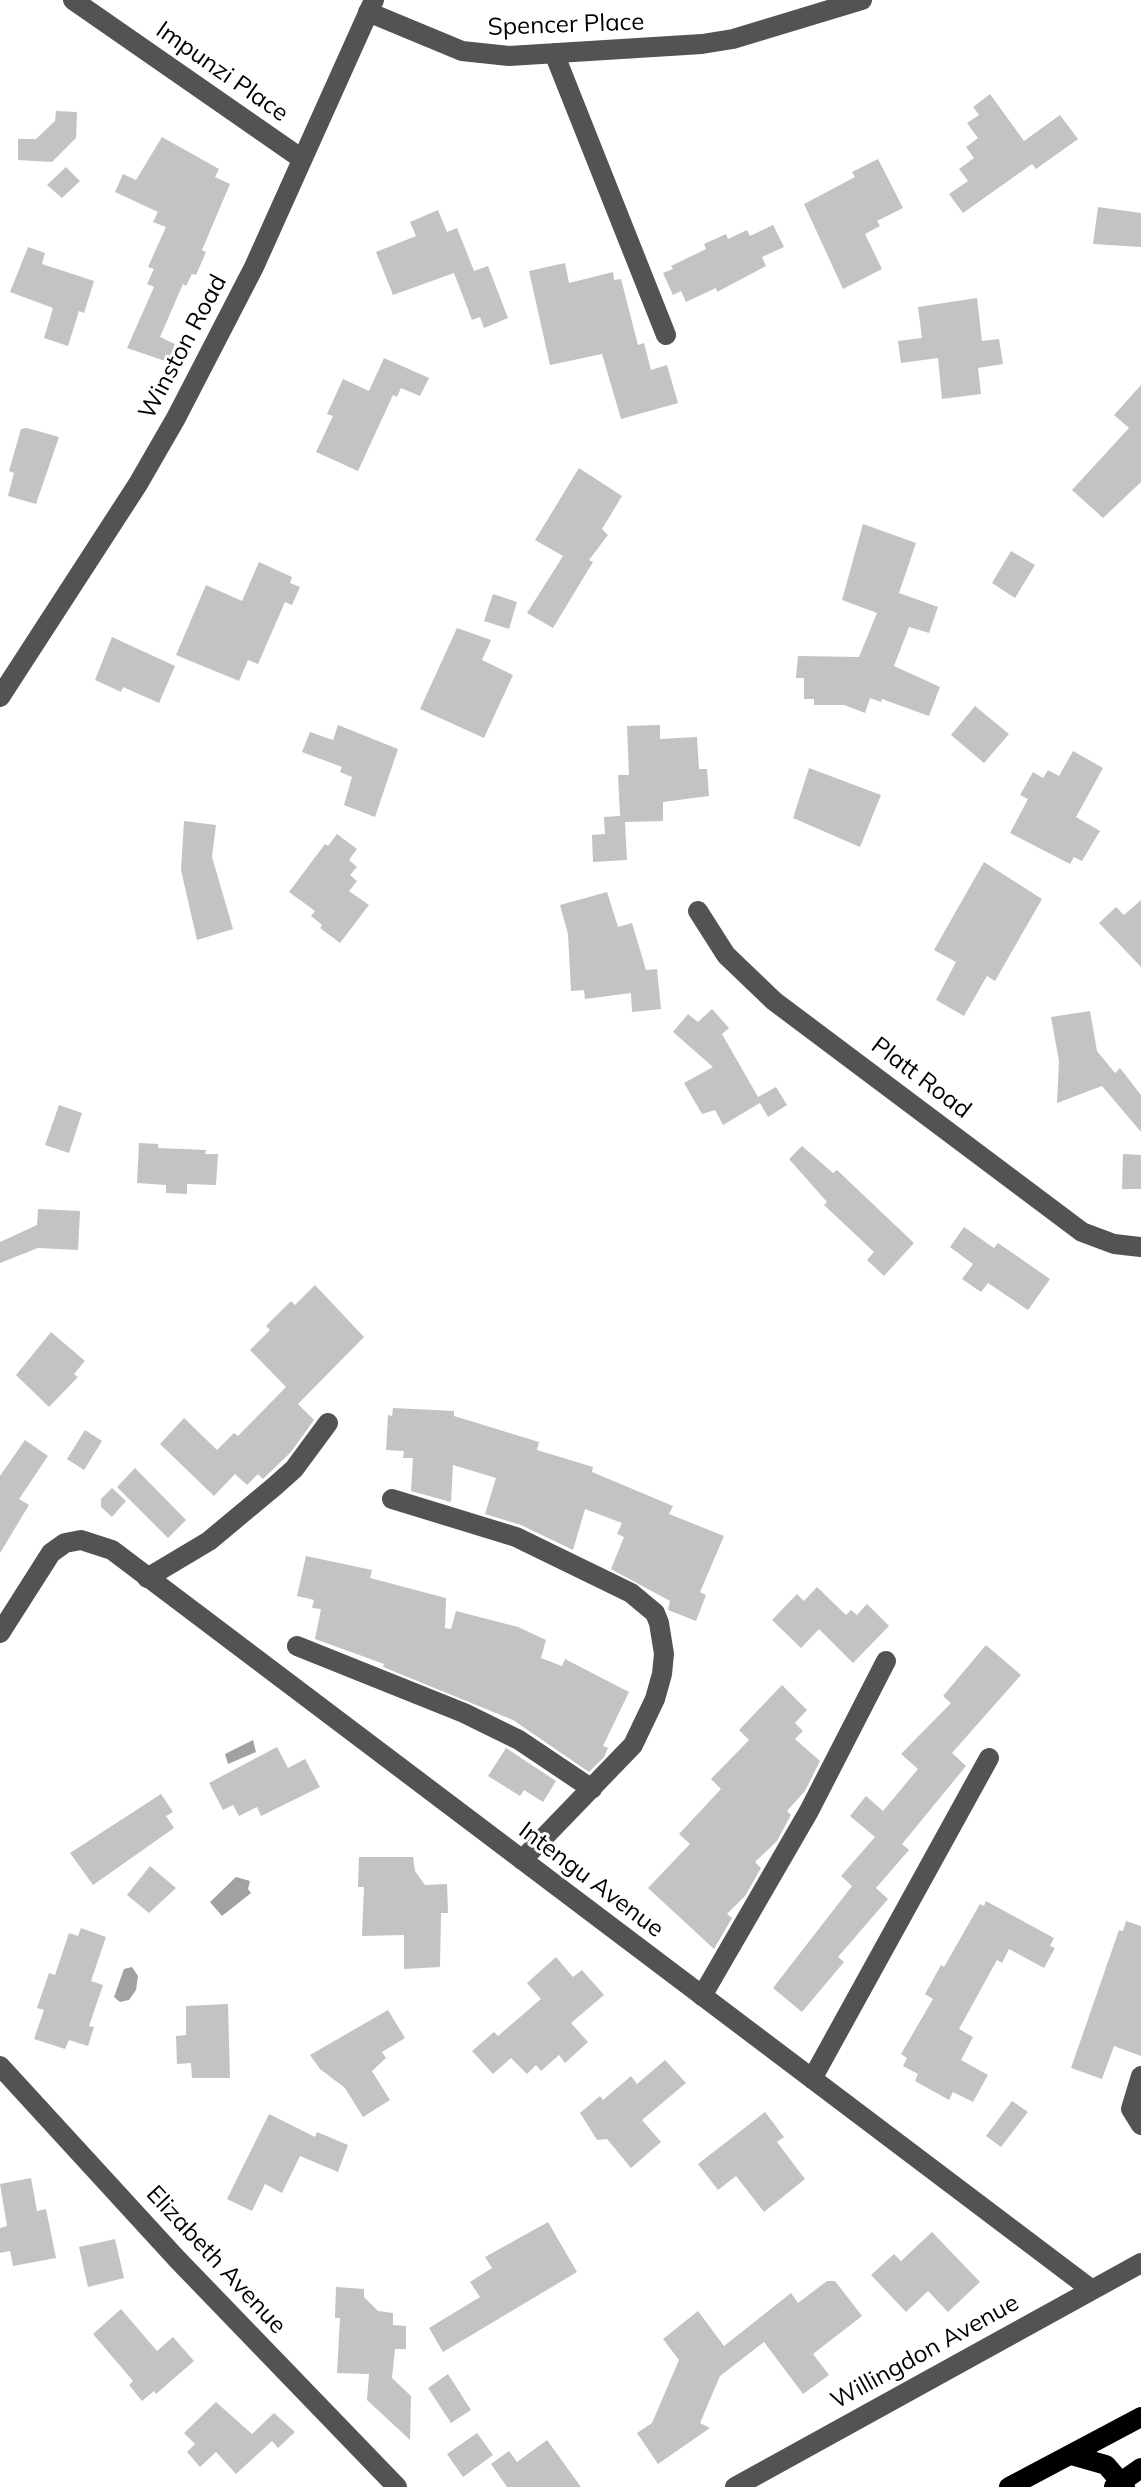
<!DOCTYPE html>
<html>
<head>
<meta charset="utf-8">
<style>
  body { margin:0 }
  canvas { display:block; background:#fff }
</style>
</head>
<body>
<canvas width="1141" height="2487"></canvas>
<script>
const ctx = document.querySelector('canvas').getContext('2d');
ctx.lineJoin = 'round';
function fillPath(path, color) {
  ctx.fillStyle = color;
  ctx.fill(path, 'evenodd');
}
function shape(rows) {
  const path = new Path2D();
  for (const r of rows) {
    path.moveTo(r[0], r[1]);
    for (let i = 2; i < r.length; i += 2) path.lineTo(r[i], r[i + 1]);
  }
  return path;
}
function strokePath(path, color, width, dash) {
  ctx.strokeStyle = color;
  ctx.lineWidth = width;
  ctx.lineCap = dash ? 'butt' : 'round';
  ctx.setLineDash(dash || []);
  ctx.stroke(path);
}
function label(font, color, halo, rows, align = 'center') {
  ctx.font = font + ' Mulish,sans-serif';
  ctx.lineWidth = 6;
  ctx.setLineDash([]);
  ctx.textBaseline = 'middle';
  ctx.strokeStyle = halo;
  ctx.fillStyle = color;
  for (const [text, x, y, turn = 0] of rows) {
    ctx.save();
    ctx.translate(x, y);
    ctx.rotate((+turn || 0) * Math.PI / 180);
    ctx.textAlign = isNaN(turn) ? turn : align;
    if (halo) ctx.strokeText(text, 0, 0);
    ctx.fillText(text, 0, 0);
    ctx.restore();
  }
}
const water = shape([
  [253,1740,256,1752,228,1764,225,1754],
  [236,1877,250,1881,248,1889,251,1893,222,1916,210,1902],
  [132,1967,138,1976,136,1990,129,2000,120,2002,114,1997,124,1969]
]);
const building = shape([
  [990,94,1024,141,1060,115,1078,139,1036,169,1032,164,963,213,949,194,968,181,959,169,974,158,966,147,978,138,967,123,979,115,973,107],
  [56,111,77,112,76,138,52,162,18,160,18,139,36,139,55,121],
  [162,137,219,169,215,177,230,184,202,250,206,252,196,275,192,274,186,286,183,284,160,337,175,344,168,362,127,348,154,287,147,284,154,269,148,267,166,227,153,222,158,212,115,192,123,174,136,180],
  [878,159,903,208,877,221,880,226,865,234,882,269,843,289,804,204,855,177,852,172],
  [66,167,80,181,62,198,47,185],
  [1098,207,1141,213,1141,247,1093,244],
  [438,210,447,232,457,228,474,271,488,266,508,318,484,328,480,317,472,320,454,273,393,295,376,252,416,236,410,222],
  [773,225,784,247,762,257,766,266,717,292,716,288,686,302,681,291,673,295,663,273,673,269,671,266,706,249,704,244,726,234,728,239,747,230,750,236],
  [28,247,45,253,42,264,94,281,84,313,79,311,68,346,44,338,53,308,10,292],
  [565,263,569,283,613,272,614,280,621,279,638,345,644,343,651,370,667,365,678,403,621,419,602,354,550,365,529,271],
  [977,298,982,341,999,339,1003,364,978,368,981,394,942,399,938,358,901,363,898,341,922,338,918,307],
  [384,358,429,378,420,396,401,388,397,397,393,395,358,471,316,452,333,416,327,414,343,379,369,391],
  [1141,385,1141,482,1103,518,1072,490,1129,428,1114,415],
  [27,428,59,437,36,504,8,496,14,473,9,471,21,429],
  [579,468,622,496,602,529,608,535,589,560,593,562,553,628,527,613,563,556,535,540],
  [863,524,916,543,899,593,938,607,929,633,909,627,894,666,940,687,929,716,882,699,881,702,870,698,865,713,844,705,814,705,814,699,804,699,804,678,796,678,798,656,859,657,877,613,842,600],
  [1011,551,1035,565,1015,598,992,583],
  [259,562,292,577,290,583,300,587,292,605,285,602,258,664,248,660,239,681,176,655,206,585,242,601],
  [493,594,517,602,509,629,484,621],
  [457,628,491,640,482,660,513,675,484,738,420,709],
  [112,637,175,666,159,703,123,687,121,692,95,680],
  [975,706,1009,734,984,763,951,735],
  [338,725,398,749,375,817,344,805,352,777,340,772,342,767,302,752,310,732,333,740],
  [660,725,660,739,697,737,699,769,707,769,709,796,663,802,663,821,625,822,627,860,593,862,592,835,605,834,604,817,620,816,618,775,629,775,627,726],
  [1073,751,1103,768,1076,817,1100,831,1082,861,1074,857,1070,864,1010,833,1028,799,1020,795,1033,772,1043,778,1048,770,1059,776],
  [809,768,881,795,860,847,793,818],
  [184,821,216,825,212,857,233,929,197,940,181,870],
  [337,834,357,849,349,860,357,867,350,875,357,881,349,891,369,905,340,943,320,928,322,925,311,916,315,911,289,892,325,844,328,846],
  [984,862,1042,899,995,981,987,976,964,1016,936,1000,956,962,934,950],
  [607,892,618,927,632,923,646,970,657,969,661,1009,632,1012,631,993,585,999,584,990,571,991,568,934,560,905],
  [1141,900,1141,967,1099,923,1116,907,1124,915],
  [712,1009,729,1028,722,1034,758,1097,776,1087,787,1105,768,1117,760,1103,723,1125,715,1110,702,1114,684,1083,713,1067,673,1032,688,1014,698,1022],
  [1090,1011,1097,1051,1115,1073,1120,1068,1141,1095,1141,1132,1102,1086,1057,1103,1059,1061,1051,1017],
  [59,1105,82,1113,69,1153,45,1145],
  [139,1143,158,1144,158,1148,206,1150,205,1154,218,1154,216,1185,187,1184,187,1194,166,1193,166,1185,137,1183],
  [802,1146,833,1173,837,1170,914,1243,884,1276,867,1260,874,1252,824,1205,827,1202,789,1159],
  [1123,1154,1141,1155,1141,1189,1122,1189],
  [38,1209,80,1211,78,1250,38,1248,0,1263,0,1242,37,1225],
  [964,1227,994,1248,998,1243,1050,1279,1028,1310,988,1283,981,1292,962,1279,973,1264,950,1247],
  [315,1285,364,1337,298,1404,314,1420,291,1452,263,1479,258,1474,247,1485,235,1474,214,1496,160,1444,184,1418,217,1450,234,1433,238,1436,286,1387,250,1350,270,1330,266,1326,291,1301,295,1305],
  [51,1332,85,1361,74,1374,78,1377,49,1407,16,1375],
  [393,1408,454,1411,454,1416,539,1442,537,1450,593,1467,592,1472,673,1506,669,1514,724,1536,700,1592,706,1595,696,1621,668,1610,670,1601,611,1569,624,1537,617,1534,622,1523,585,1509,573,1550,521,1525,485,1514,496,1478,453,1465,451,1502,411,1491,413,1458,403,1458,404,1451,386,1450,388,1415,392,1416],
  [85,1430,102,1441,84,1470,67,1459],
  [25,1440,48,1456,19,1499,29,1505,0,1553,0,1476],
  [135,1468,186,1520,168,1538,117,1487],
  [112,1488,126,1501,112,1517,101,1507,101,1499],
  [306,1556,372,1570,370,1578,446,1598,445,1628,451,1629,456,1611,518,1627,546,1640,541,1658,562,1666,565,1659,629,1692,603,1746,608,1748,604,1757,589,1772,513,1720,383,1667,384,1664,315,1639,321,1609,312,1608,314,1600,297,1596],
  [817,1587,846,1615,851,1610,857,1615,867,1604,889,1626,853,1663,819,1629,801,1648,772,1620,797,1594,804,1601],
  [986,1645,1021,1675,952,1753,966,1766,902,1844,909,1850,876,1888,888,1899,838,1957,844,1962,802,2012,773,1988,852,1886,841,1876,875,1837,850,1816,866,1796,883,1811,918,1769,901,1754,951,1703,943,1696],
  [782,1685,807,1710,795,1723,803,1731,795,1739,820,1761,805,1791,787,1811,791,1815,777,1841,755,1862,761,1868,745,1896,727,1914,732,1918,714,1949,648,1888,690,1844,679,1834,721,1789,711,1779,749,1740,739,1730],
  [277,1747,288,1768,305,1759,320,1787,261,1816,257,1807,239,1816,233,1805,223,1810,209,1783],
  [506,1748,556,1781,543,1802,524,1790,520,1796,488,1776],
  [161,1794,173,1812,166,1816,174,1828,93,1885,70,1853],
  [359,1857,413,1857,415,1871,425,1885,447,1884,448,1913,441,1913,440,1967,404,1969,404,1935,362,1936,364,1887,358,1887],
  [150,1866,176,1888,149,1913,127,1895],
  [986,1901,1054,1938,1050,1946,1055,1948,1044,1968,1009,1949,1002,1963,997,1960,959,2029,973,2037,961,2060,988,2075,973,2102,953,2092,949,2100,915,2081,918,2074,903,2066,907,2058,901,2054,933,1999,925,1994,941,1965,944,1967,980,1904,984,1906],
  [1126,1921,1141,1926,1141,2056,1114,2046,1102,2079,1071,2068,1119,1930,1123,1931],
  [81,1928,106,1937,91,1981,103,1985,89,2026,94,2027,88,2046,69,2040,65,2049,34,2039,44,2010,37,2008,49,1973,55,1975,69,1933,78,1936],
  [556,1957,573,1977,582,1970,604,1995,571,2023,588,2042,565,2063,559,2055,541,2071,536,2065,527,2074,511,2058,493,2074,472,2051,494,2032,498,2036,541,1999,527,1983],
  [228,2004,230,2078,192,2078,191,2063,177,2064,176,2036,186,2035,186,2006],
  [388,2010,405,2038,382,2052,386,2058,372,2071,390,2100,363,2117,345,2088,320,2069,310,2055],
  [665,2060,686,2083,642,2120,661,2142,631,2168,607,2139,597,2140,580,2113,600,2096,603,2100,631,2076,637,2084],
  [1012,2101,1028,2112,1001,2147,986,2136],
  [765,2112,784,2137,777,2142,805,2179,764,2212,736,2176,718,2190,698,2164],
  [269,2114,315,2137,317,2132,348,2145,338,2172,300,2156,282,2193,265,2184,252,2211,227,2199],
  [31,2178,37,2211,46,2209,56,2258,13,2266,10,2251,0,2253,0,2228,7,2226,0,2184],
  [548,2222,577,2272,443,2352,429,2328,480,2297,470,2282,492,2268,485,2257],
  [932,2232,980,2282,948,2312,928,2291,906,2312,871,2275,894,2254,901,2261],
  [115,2239,124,2278,88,2287,79,2247],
  [827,2281,835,2281,862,2316,813,2354,829,2375,803,2394,764,2342,720,2376,700,2423,710,2428,658,2464,637,2433,652,2423,679,2360,663,2339,698,2311,724,2346,791,2293,798,2303],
  [336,2287,364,2289,364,2297,378,2311,393,2313,393,2325,406,2326,406,2349,395,2349,392,2378,411,2396,410,2440,367,2400,369,2374,337,2373,340,2318,335,2318],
  [121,2309,157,2351,173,2337,194,2361,156,2394,154,2391,142,2401,129,2385,133,2381,93,2334],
  [448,2374,471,2410,451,2423,428,2388],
  [216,2402,252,2434,274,2413,295,2432,278,2448,272,2441,236,2474,216,2452,200,2467,187,2452,195,2444,184,2433],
  [477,2433,493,2455,463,2477,447,2454],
  [547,2440,581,2487,507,2487,491,2464,509,2451,517,2462]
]);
const minor = shape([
  [73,0,302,159],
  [368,12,462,51,509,56,702,44,733,39,862,0],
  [554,53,666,335],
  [0,697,138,484,176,418,254,267,374,0],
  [698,911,726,955,774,1001,1082,1232,1114,1244,1141,1247],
  [392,1499,516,1537,631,1593,655,1613,659,1623,664,1654,662,1674,655,1699,633,1745,522,1860],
  [147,1578,209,1541,275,1486,294,1469,328,1423],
  [0,1633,51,1553,65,1543,81,1540,112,1550,1092,2290],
  [297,1646,464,1713,519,1740,592,1789],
  [702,1996,809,1811,886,1661],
  [0,2066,177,2259,397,2487],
  [1141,2076,1131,2109,1141,2125],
  [812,2079,989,1758],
  [735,2487,1141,2263]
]);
const major = shape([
  [1071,2455,1106,2465,1125,2487],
  [1009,2487,1141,2417],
  [1114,2487,1141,2468]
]);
const streetNames = [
  ["Spencer Place",566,25,-2],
  ["Impunzi Place",222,72,35],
  ["Winston Road",183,347,-62],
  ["Platt Road",921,1078,37],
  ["Intengu Avenue",591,1880,37],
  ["Elizabeth Avenue",216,2260,47],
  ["Willingdon Avenue",925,2352,-29]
];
fillPath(water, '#a1a1a1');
fillPath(building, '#c3c3c3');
strokePath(minor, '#535353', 20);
strokePath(major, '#000', 20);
label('24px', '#000', '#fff', streetNames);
</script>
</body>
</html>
